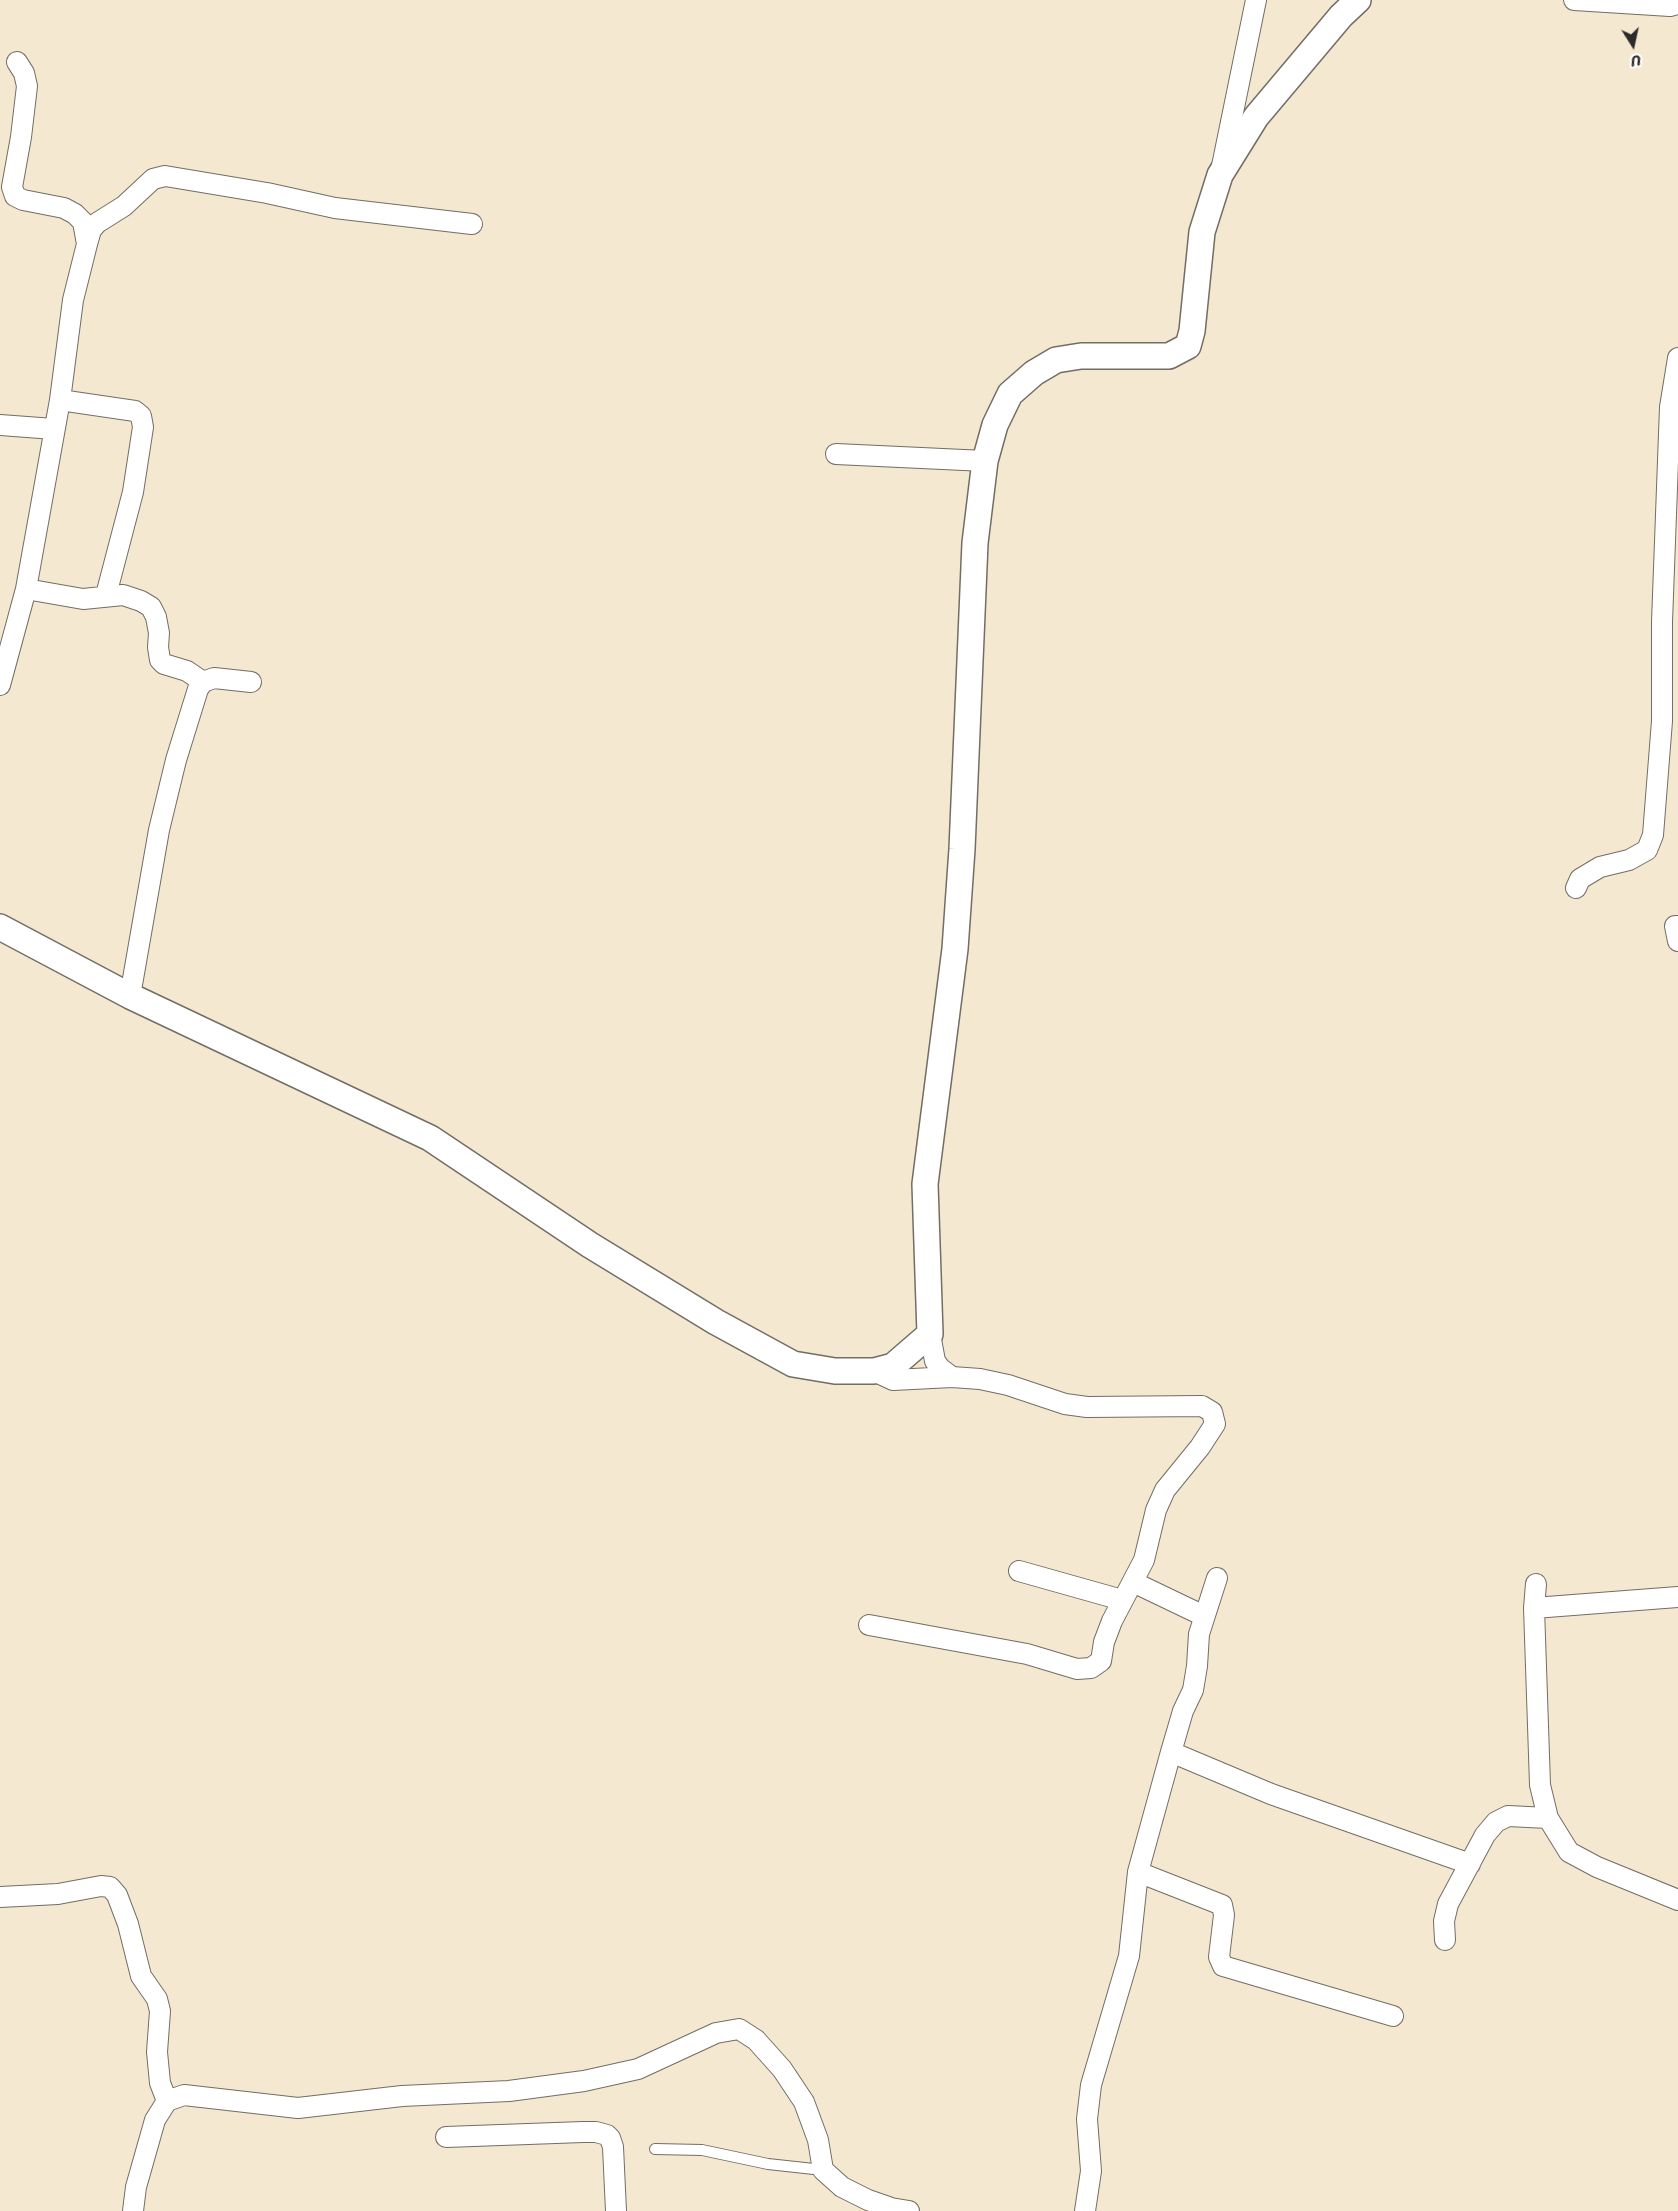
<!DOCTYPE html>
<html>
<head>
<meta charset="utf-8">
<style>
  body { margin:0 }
  #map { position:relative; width:1678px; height:2211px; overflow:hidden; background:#f5e8d1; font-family:Sriracha,sans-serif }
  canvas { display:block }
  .north { position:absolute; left:1608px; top:20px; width:50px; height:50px; -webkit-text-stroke:4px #fff; paint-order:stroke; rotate:170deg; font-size:14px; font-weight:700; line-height:20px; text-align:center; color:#2b2b2b }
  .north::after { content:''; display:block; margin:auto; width:18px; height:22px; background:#2b2b2b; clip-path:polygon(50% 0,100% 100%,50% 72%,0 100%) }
</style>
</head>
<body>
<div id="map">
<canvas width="1678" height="2211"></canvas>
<div class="north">U</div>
</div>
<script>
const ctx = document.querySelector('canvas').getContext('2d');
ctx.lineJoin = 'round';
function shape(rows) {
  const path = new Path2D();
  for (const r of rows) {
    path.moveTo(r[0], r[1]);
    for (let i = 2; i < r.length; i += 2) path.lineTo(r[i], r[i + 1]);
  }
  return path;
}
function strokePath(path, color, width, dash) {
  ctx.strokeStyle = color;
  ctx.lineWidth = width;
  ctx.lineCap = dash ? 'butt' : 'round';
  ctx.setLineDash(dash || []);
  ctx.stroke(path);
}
const service = shape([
  [655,2149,702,2150,768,2164,823,2170]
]);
const minor = shape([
  [1574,0,1670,6,1678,4],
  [17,62,24,73,27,86,21,137,12,187,15,196,23,200,64,208,75,214,83,222,87,244],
  [1222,166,1256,0],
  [60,400,135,411,141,416,143,427,133,492,106,595],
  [0,425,54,429],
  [836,454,985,461],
  [26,589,83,599,123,595,141,601,151,607,156,617,159,633,158,647,160,660,164,664,187,671,203,682],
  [0,685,26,589,60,400,73,300,87,244,91,230,97,223,124,206,153,179,165,176,267,193,335,208,472,224],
  [1576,888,1580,879,1600,867,1629,860,1647,850,1653,835,1662,721,1662,622,1670,407,1678,358],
  [1678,926,1675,926,1678,941],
  [130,996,159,830,176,760,198,689,203,682,214,678,251,682],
  [930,1334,935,1361,940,1368,952,1377],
  [1019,1571,1122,1600],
  [1133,1582,1204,1616],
  [1536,1584,1534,1608,1539,1755,1540,1785,1548,1818,1569,1852,1597,1867,1678,1900],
  [1534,1608,1678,1597],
  [869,1625,1027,1654,1077,1669,1091,1668,1101,1661,1104,1642,1112,1621,1144,1560,1156,1510,1165,1490,1200,1447,1215,1424,1212,1412,1202,1406,1087,1407,1065,1404,1008,1385,980,1379,952,1377,893,1380,874,1371],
  [1171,1752,1271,1794,1470,1864],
  [1138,1872,1222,1905,1224,1915,1219,1957,1223,1966,1393,2016],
  [0,1897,58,1894,101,1886,110,1887,117,1895,128,1924,141,1976,157,1999,160,2011,157,2052,160,2083,167,2101],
  [1445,1940,1444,1921,1448,1904,1485,1835,1496,1822,1508,1816,1548,1818],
  [446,2137,583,2132,596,2132,607,2135,610,2138,613,2147,616,2211],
  [133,2211,136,2187,155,2120,167,2101,184,2095,298,2108,402,2096,509,2091,584,2081,638,2069,716,2033,739,2029,756,2040,782,2069,804,2102,818,2140,823,2170,842,2187,868,2200,891,2208,909,2211],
  [1085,2211,1091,2171,1087,2119,1091,2085,1129,1956,1138,1872,1171,1752,1183,1711,1193,1690,1197,1666,1199,1634,1217,1578]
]);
const tertiary = shape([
  [0,927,130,996,430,1138,590,1245,716,1322,793,1364,835,1371,874,1371,893,1366,930,1334,925,1184,955,949,962,849,975,543,985,461,995,425,1010,394,1034,373,1056,360,1081,356,1169,356,1188,346,1192,331,1202,232,1220,175,1256,117,1341,16,1358,0]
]);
strokePath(service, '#726d65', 12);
strokePath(minor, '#726d65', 22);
strokePath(tertiary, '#726d65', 28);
strokePath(service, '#fff', 10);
strokePath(minor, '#fff', 20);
strokePath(tertiary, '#fff', 25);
</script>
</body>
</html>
